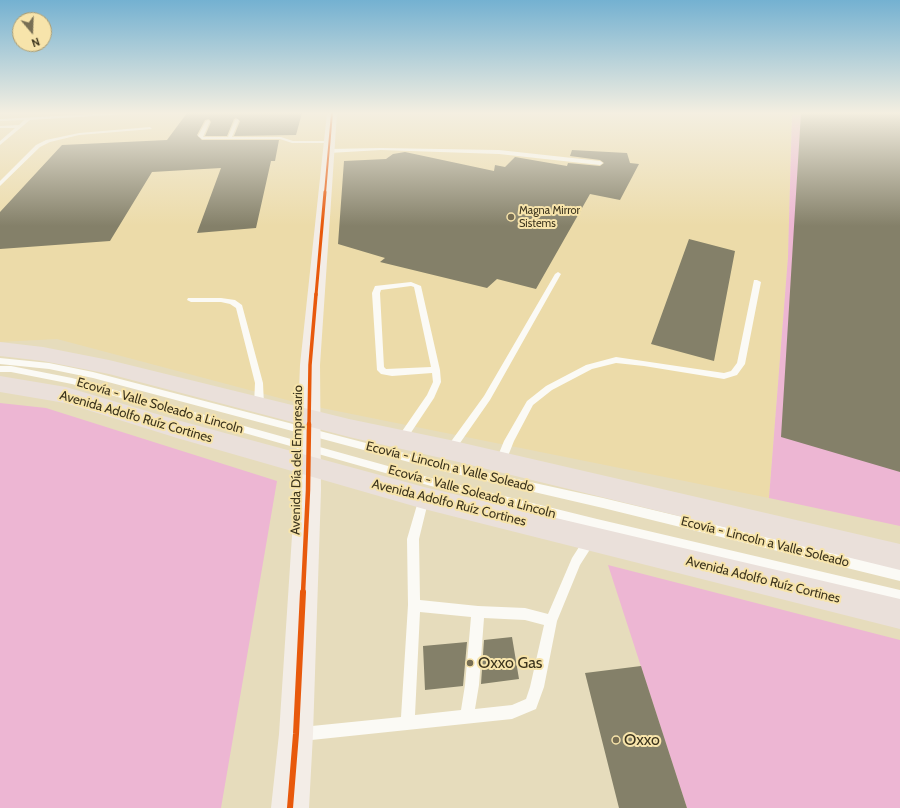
<!DOCTYPE html>
<html>
<head>
<meta charset="utf-8">
<style>
  body { margin:0 }
  #map { position:relative; width:900px; height:808px; overflow:hidden; background:#e6dcbc; font-family:Cabin,sans-serif }
  canvas { display:block }
  .north { position:absolute; left:12px; top:12px; width:40px; height:40px; box-sizing:border-box; background:#f7e4ab; border:1px solid #ac9d72; border-radius:50%; rotate:161deg; font-size:11px; font-weight:700; line-height:16px; text-align:center; color:#3b331c }
  .north::after { content:''; display:block; margin:auto; width:14px; height:18px; background:#776e54; clip-path:polygon(50% 0,100% 100%,50% 72%,0 100%) }
</style>
</head>
<body>
<div id="map">
<canvas width="900" height="808"></canvas>
<div class="north">N</div>
</div>
<script>
const ctx = document.querySelector('canvas').getContext('2d');
ctx.lineJoin = 'round';
function fillPath(path, color) {
  ctx.fillStyle = color;
  ctx.fill(path, 'evenodd');
}
function shape(rows) {
  const path = new Path2D();
  for (const r of rows) {
    path.moveTo(r[0], r[1]);
    for (let i = 2; i < r.length; i += 2) path.lineTo(r[i], r[i + 1]);
  }
  return path;
}
function strokePath(path, color, width, dash) {
  ctx.strokeStyle = color;
  ctx.lineWidth = width;
  ctx.lineCap = dash ? 'butt' : 'round';
  ctx.setLineDash(dash || []);
  ctx.stroke(path);
}
function label(font, color, halo, rows, align = 'center') {
  ctx.font = font + ' Cabin,sans-serif';
  ctx.lineWidth = 4;
  ctx.setLineDash([]);
  ctx.textBaseline = 'middle';
  ctx.strokeStyle = halo;
  ctx.fillStyle = color;
  for (const [text, x, y, turn = 0] of rows) {
    ctx.save();
    ctx.translate(x, y);
    ctx.rotate((+turn || 0) * Math.PI / 180);
    ctx.textAlign = isNaN(turn) ? turn : align;
    if (halo) ctx.strokeText(text, 0, 0);
    ctx.fillText(text, 0, 0);
    ctx.restore();
  }
}
const built = shape([
  [0,113,792,113,788,257,769,498,302,404,57,339,0,342]
]);
const green = shape([
  [792,113,900,113,900,526,769,498,788,257],
  [0,403,46,408,277,481,221,808,0,808],
  [608,565,900,640,900,808,687,808]
]);
const building = shape([
  [187,113,302,113,296,135,234,136,240,121,236,118,234,119,227,136,205,136,211,122,209,119,205,120,197,135,202,140,279,140,275,161,271,161,256,228,197,233,221,168,152,172,110,241,0,249,0,212,62,145,167,140],
  [801,113,900,113,900,472,781,437],
  [572,150,627,153,630,163,639,164,620,200,590,194,536,289,497,279,487,288,380,262,385,258,338,244,344,161,386,159,393,154,405,152,494,171,495,165,505,167,515,157,567,166,568,163,600,166,604,163,600,160,570,156],
  [689,239,735,251,714,361,651,344],
  [512,637,519,679,481,684,484,640],
  [467,642,463,686,425,690,423,646],
  [641,666,687,808,619,808,585,673]
]);
const lane = shape([
  [113,113,145,113,30,120,0,145,0,141,15,128,0,128,0,126,19,125,24,120,0,121,0,119,113,113],
  [237,119,239,120,232,137,281,137,293,141,330,141,332,142,330,143,292,143,280,139,202,139,198,136,206,121,208,120,210,121,203,137,228,137,235,120,237,119],
  [150,127,152,129,79,135,50,142,40,147,0,186,0,181,36,145,46,140,79,133,150,127],
  [381,148,499,150,600,161,603,163,600,165,499,154,381,150,329,153,326,151,329,149,381,148],
  [558,272,561,274,490,400,453,453,450,454,447,453,445,450,447,447,484,396,555,274,558,272],
  [754,280,757,280,761,282,745,364,737,375,724,379,644,366,616,363,592,369,552,390,533,405,514,441,504,466,500,467,496,466,495,463,504,441,527,401,546,386,586,365,616,357,724,373,731,371,737,363,754,280],
  [411,282,421,286,440,370,441,382,434,398,404,443,401,444,398,443,396,440,427,395,433,382,432,373,392,376,381,374,377,370,372,293,375,286,411,282],
  [411,286,414,287,431,367,386,369,384,367,380,293,381,290,411,286],
  [188,298,221,298,235,300,242,305,263,383,264,405,262,407,256,407,254,405,255,383,236,308,230,304,221,302,191,302,187,300,188,298],
  [0,358,49,363,93,372,439,462,603,498,900,569,900,581,603,508,439,470,93,378,49,369,0,364,0,358],
  [0,366,11,366,72,378,431,478,597,519,900,590,900,602,597,529,431,486,72,384,11,372,0,372,0,366],
  [424,493,428,495,429,498,419,539,420,600,478,606,525,608,548,614,572,558,586,536,590,535,594,536,596,540,580,565,557,621,544,687,536,709,512,719,302,741,297,739,295,734,297,729,302,727,401,717,408,605,407,539,419,498,420,495,424,493],
  [420,612,471,617,465,685,461,710,415,715,420,612],
  [484,618,525,620,544,625,530,687,526,699,512,705,475,709,479,685,484,618]
]);
const secondary = shape([
  [327,113,337,113,320,365,321,490,313,734,309,808,271,808,279,734,295,490,300,365,327,113]
]);
const primary = shape([
  [0,342,43,347,109,360,349,419,450,440,900,544,900,570,450,460,349,437,109,374,43,361,0,356,0,342],
  [0,376,66,387,177,420,424,487,900,599,900,629,424,509,177,438,65,403,0,392,0,376]
]);
const cyclewayFar4 = shape([
  [325,193,332,113]
]);
const cyclewayFar3 = shape([
  [316,295,325,192]
]);
const cyclewayFar2 = shape([
  [309,425,310,365,316,294]
]);
const cyclewayFar1 = shape([
  [303,593,308,490,309,424]
]);
const cycleway = shape([
  [290,808,296,734,303,592]
]);
const markers = [
  [511,217,4,"#776e54"],
  [470,663,4,"#776e54"],
  [616,740,4,"#776e54"]
];
const farPoinames = [
  ["Magna Mirror",519,211],
  ["Sistems",519,224]
];
const streetNames = [
  ["Ecovía - Valle Soleado a Lincoln",160,406,16],
  ["Avenida Adolfo Ruíz Cortines",136,417,16],
  ["Avenida Día del Empresario",297,460,-89],
  ["Ecovía - Lincoln a Valle Soleado",450,467,14],
  ["Ecovía - Valle Soleado a Lincoln",472,492,15],
  ["Avenida Adolfo Ruíz Cortines",449,503,14],
  ["Ecovía - Lincoln a Valle Soleado",765,542,14],
  ["Avenida Adolfo Ruíz Cortines",763,580,14]
];
const nearPoinames = [
  ["Oxxo Gas",478,663],
  ["Oxxo",624,740]
];
fillPath(built, '#ecdba9');
fillPath(green, '#edb6d3');
fillPath(building, '#848069');
fillPath(lane, '#fbfaf5');
fillPath(secondary, '#f3ede7');
fillPath(primary, '#eae0da');
strokePath(cyclewayFar4, '#e8590c', 2);
strokePath(cyclewayFar3, '#e8590c', 3);
strokePath(cyclewayFar2, '#e8590c', 3.5);
strokePath(cyclewayFar1, '#e8590c', 4.5);
strokePath(cycleway, '#e8590c', 6);
const sky = ctx.createLinearGradient(0, 0, 0, 226);
sky.addColorStop(0, '#74b1d1');
sky.addColorStop(0.5, '#f4efe1');
sky.addColorStop(1, '#f4efe100');
ctx.fillStyle = sky;
ctx.fillRect(0, 0, 900, 226);
for (const [x, y, r, color] of markers) {
  const dot = new Path2D();
  dot.arc(x, y, r, 0, 2 * Math.PI);
  ctx.fillStyle = color;
  ctx.fill(dot);
  strokePath(dot, '#f7e4ab', 1.5);
}
label('11px', '#3b331c', '#f7e4ab', farPoinames, 'left');
label('13px', '#3b331c', '#f7e4ab', streetNames);
label('16px', '#3b331c', '#f7e4ab', nearPoinames, 'left');
</script>
</body>
</html>
